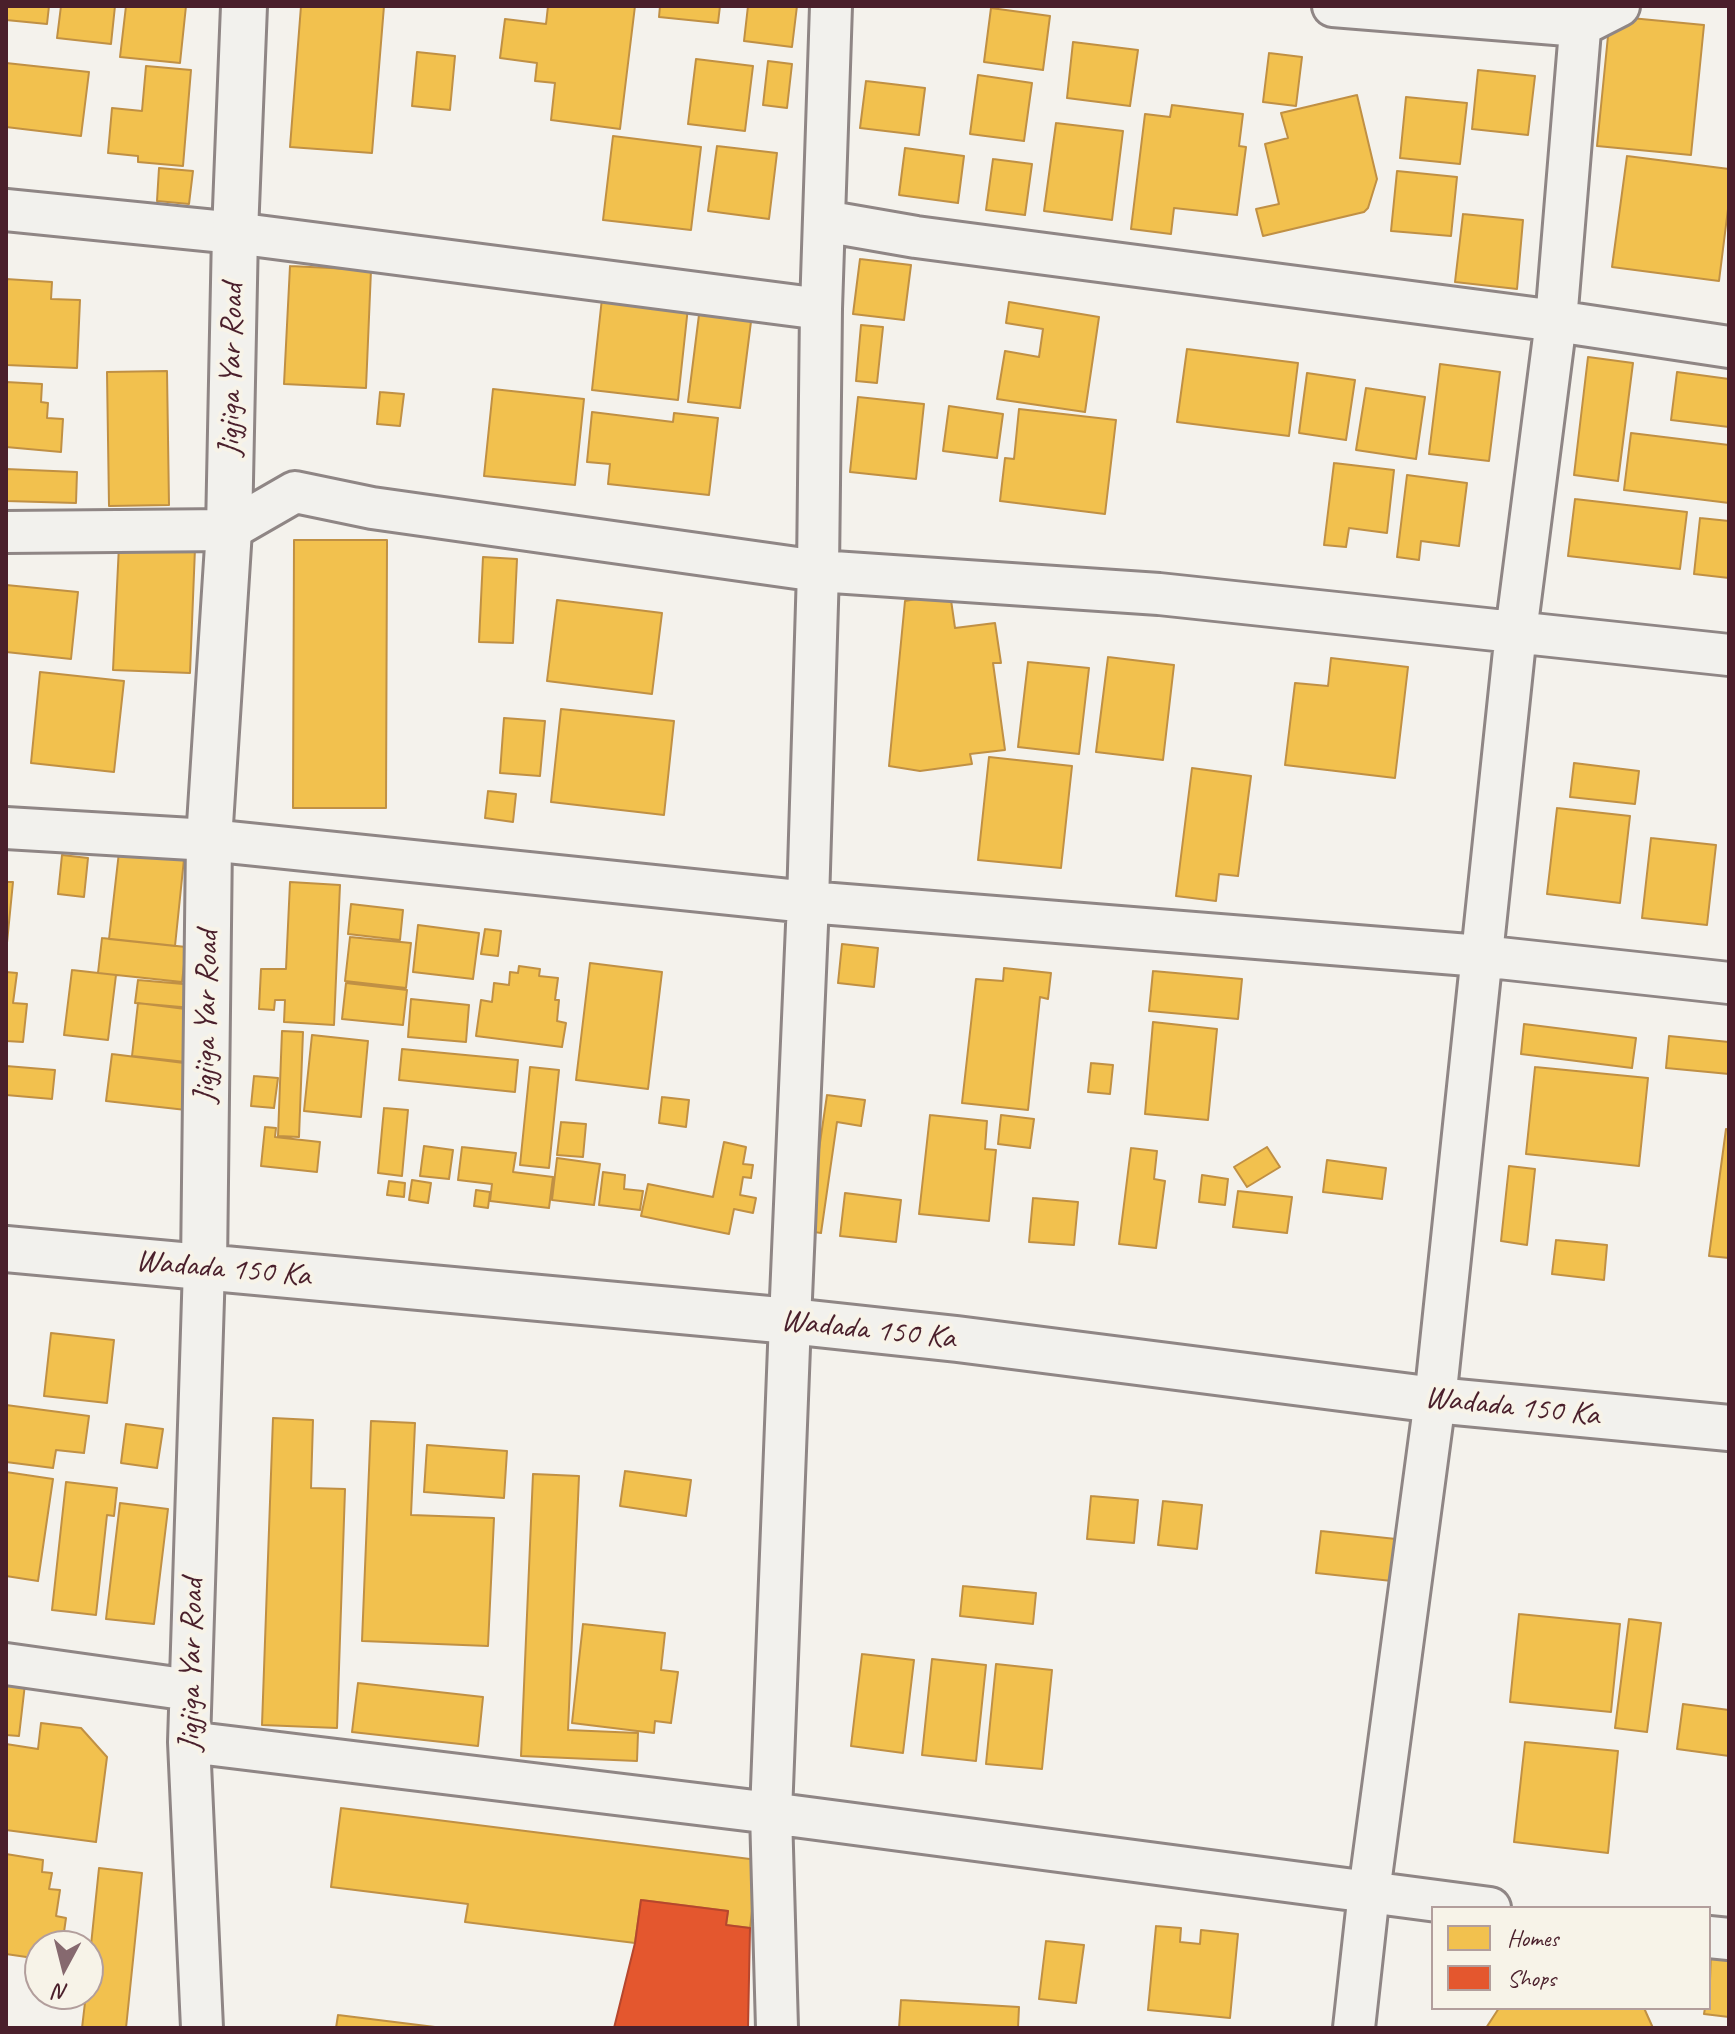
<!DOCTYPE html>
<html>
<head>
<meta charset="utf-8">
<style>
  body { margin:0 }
  #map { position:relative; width:1735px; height:2034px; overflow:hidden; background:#f4f2ec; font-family:Caveat,sans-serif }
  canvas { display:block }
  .frame { position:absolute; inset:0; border:8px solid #4a1f2b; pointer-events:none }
  .legend { position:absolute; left:1431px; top:1906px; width:280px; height:104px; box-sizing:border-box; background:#f7f3e8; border:2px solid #b29e9c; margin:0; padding:10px 14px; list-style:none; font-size:24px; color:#4a1f2b }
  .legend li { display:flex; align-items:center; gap:16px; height:40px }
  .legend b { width:40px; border:2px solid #b29e9c }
  .north { position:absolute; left:24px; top:1930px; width:80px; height:80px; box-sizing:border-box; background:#f7f3e8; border:2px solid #b29e9c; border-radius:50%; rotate:187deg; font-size:22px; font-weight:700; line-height:32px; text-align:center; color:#4a1f2b }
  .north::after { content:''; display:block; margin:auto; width:28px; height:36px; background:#86696f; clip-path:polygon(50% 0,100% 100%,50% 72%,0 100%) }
</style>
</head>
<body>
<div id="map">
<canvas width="1735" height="2034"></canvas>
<div class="frame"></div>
<ul class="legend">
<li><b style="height:22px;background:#f2c14e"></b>Homes</li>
<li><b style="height:22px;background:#e4572e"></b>Shops</li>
</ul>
<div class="north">N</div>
</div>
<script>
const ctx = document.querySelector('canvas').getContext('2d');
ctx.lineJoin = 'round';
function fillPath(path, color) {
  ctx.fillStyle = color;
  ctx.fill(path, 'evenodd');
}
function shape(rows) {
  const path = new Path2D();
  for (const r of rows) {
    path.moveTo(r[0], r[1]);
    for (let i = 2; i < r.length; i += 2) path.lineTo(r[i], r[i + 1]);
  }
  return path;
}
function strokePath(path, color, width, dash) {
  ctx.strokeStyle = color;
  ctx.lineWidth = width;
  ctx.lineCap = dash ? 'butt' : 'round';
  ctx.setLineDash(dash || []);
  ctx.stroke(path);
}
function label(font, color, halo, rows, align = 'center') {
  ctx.font = font + ' Caveat,sans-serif';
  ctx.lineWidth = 8;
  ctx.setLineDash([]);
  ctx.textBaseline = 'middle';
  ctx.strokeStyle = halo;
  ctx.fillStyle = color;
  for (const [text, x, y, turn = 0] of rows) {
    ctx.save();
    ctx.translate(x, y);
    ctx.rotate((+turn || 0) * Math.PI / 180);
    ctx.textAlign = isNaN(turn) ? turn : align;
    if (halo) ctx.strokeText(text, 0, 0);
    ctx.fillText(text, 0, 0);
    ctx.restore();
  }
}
const homes = shape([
  [6,6,49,6,47,24,6,20,6,6],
  [61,6,115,6,111,44,57,38,61,6],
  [126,6,186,6,180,63,120,57,126,6],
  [301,6,384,6,372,153,290,147,301,6],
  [548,6,635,6,620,129,551,120,555,83,535,81,537,63,500,58,505,19,546,24,548,6],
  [660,6,720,6,718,23,659,17,660,6],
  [748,6,797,6,792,47,744,41,748,6],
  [991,8,1050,16,1043,70,984,62,991,8],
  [1610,16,1704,25,1691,155,1597,146,1610,16],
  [1073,42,1138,50,1130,106,1067,98,1073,42],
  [417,52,455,56,450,110,412,106,417,52],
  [1269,53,1302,57,1296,106,1263,102,1269,53],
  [696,59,753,66,745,131,688,124,696,59],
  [768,61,792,64,787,108,763,105,768,61],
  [6,63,89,72,81,136,6,127,6,63],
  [146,66,191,70,183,166,138,162,138,156,108,153,112,108,142,111,146,66],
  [1478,70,1535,76,1528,135,1472,129,1478,70],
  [978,75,1032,83,1024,141,970,134,978,75],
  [866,81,925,88,919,135,860,128,866,81],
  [1357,95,1377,179,1368,208,1364,212,1263,236,1256,209,1279,204,1265,144,1288,138,1281,113,1357,95],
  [1406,97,1467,103,1460,164,1400,158,1406,97],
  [1172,105,1243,114,1239,146,1246,147,1237,215,1174,208,1171,234,1131,229,1145,114,1170,117,1172,105],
  [1056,123,1123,131,1112,220,1044,211,1056,123],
  [613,136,701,147,691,230,603,220,613,136],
  [717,146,777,153,769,219,708,211,717,146],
  [905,148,964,156,958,203,899,195,905,148],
  [1627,156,1729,169,1729,201,1719,281,1612,267,1627,156],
  [993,159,1032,164,1025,215,986,210,993,159],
  [159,168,193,171,189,204,157,201,159,168],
  [1397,171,1457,177,1451,236,1391,231,1397,171],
  [1463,214,1523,220,1517,289,1455,282,1463,214],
  [860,259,911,265,904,320,853,314,860,259],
  [290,266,371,270,366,388,284,384,290,266],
  [6,279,52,282,51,299,80,300,77,368,6,365,6,279],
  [603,289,689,298,678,400,592,390,603,289],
  [701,299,753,306,740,408,688,402,701,299],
  [1009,302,1099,317,1085,412,997,399,1005,351,1039,357,1043,329,1006,323,1009,302],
  [861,325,883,327,877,383,856,381,861,325],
  [1187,349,1298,363,1289,436,1177,422,1187,349],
  [1588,357,1633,363,1618,481,1574,475,1588,357],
  [1440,364,1500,372,1489,461,1429,454,1440,364],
  [167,371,169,505,109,506,107,372,167,371],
  [1677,372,1729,379,1729,427,1671,420,1677,372],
  [1307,373,1355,380,1346,440,1299,433,1307,373],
  [6,382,42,384,41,402,48,403,47,418,63,419,61,452,6,447,6,382],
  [1366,388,1425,397,1416,459,1356,450,1366,388],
  [493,389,584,399,575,485,484,476,493,389],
  [380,392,404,394,400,426,377,424,380,392],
  [858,397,924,404,916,479,850,472,858,397],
  [949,406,1003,414,997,458,943,451,949,406],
  [1019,409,1116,420,1105,514,1000,501,1005,458,1014,459,1019,409],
  [592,412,673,422,674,413,718,418,709,495,608,484,610,464,587,462,592,412],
  [1631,433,1729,445,1729,503,1624,490,1631,433],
  [1334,463,1394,470,1387,533,1349,528,1346,547,1324,545,1334,463],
  [6,469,77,472,76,503,6,501,6,469],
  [1407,475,1467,483,1459,546,1421,541,1419,560,1397,557,1407,475],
  [1575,499,1687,512,1680,569,1568,556,1575,499],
  [1700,518,1729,521,1729,578,1694,574,1700,518],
  [294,540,387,540,386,808,293,808,294,540],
  [119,545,195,548,190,673,113,670,119,545],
  [483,557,517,559,513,643,479,642,483,557],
  [6,585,78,592,71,659,6,652,6,585],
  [950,593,955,628,995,623,1001,663,993,663,1005,750,970,754,972,764,920,771,889,766,905,601,950,593],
  [557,600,662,613,652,694,547,681,557,600],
  [1108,657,1174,665,1163,760,1096,752,1108,657],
  [1331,658,1408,667,1395,778,1285,765,1295,683,1328,686,1331,658],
  [1028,662,1089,668,1079,754,1018,747,1028,662],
  [40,672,124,681,114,772,31,763,40,672],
  [561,709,674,721,664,815,551,802,561,709],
  [504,718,545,721,540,776,500,773,504,718],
  [989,757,1072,766,1061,868,978,860,989,757],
  [1574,763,1639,771,1635,804,1570,797,1574,763],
  [1192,768,1251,776,1238,876,1219,874,1216,901,1176,896,1192,768],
  [488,791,516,794,513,822,485,818,488,791],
  [1557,808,1630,816,1620,903,1547,894,1557,808],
  [1651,838,1716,845,1707,925,1642,918,1651,838],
  [119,852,184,859,175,946,109,939,119,852],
  [62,855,88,858,84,897,58,894,62,855],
  [6,882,13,882,6,953,6,882],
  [290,882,340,885,334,1025,284,1022,285,1000,275,1000,274,1010,259,1009,261,969,286,969,290,882],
  [351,904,403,910,400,940,348,934,351,904],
  [418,925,479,933,473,979,413,972,418,925],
  [485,929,501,931,498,956,481,954,485,929],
  [350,937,411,943,406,988,345,981,350,937],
  [102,938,186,947,182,982,98,973,102,938],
  [842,944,878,948,874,987,838,983,842,944],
  [590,963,662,972,648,1089,576,1080,590,963],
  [519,966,540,969,539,976,558,978,555,1000,559,1000,557,1021,566,1023,562,1047,476,1036,481,1000,492,1002,494,983,509,985,510,972,518,973,519,966],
  [1004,968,1051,973,1048,999,1040,997,1028,1110,962,1103,976,979,1003,981,1004,968],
  [72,970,116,975,108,1040,64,1035,72,970],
  [1153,971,1242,979,1238,1019,1149,1011,1153,971],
  [6,972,17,973,13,1003,27,1004,23,1042,6,1041,6,972],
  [138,980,206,986,204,1009,135,1003,138,980],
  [346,983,407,990,403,1025,342,1019,346,983],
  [411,999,469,1005,466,1042,408,1037,411,999],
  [138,1003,201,1011,195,1063,132,1056,138,1003],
  [1153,1022,1217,1029,1208,1120,1145,1114,1153,1022],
  [1524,1024,1636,1038,1632,1068,1521,1054,1524,1024],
  [282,1031,303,1032,299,1137,278,1136,282,1031],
  [312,1035,368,1041,361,1117,304,1111,312,1035],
  [1669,1036,1729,1042,1729,1074,1666,1068,1669,1036],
  [402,1049,518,1060,515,1092,399,1080,402,1049],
  [112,1054,192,1064,186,1110,106,1101,112,1054],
  [1091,1063,1113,1065,1110,1094,1088,1092,1091,1063],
  [6,1066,55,1070,52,1099,6,1095,6,1066],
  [530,1067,559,1070,549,1168,520,1165,530,1067],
  [1535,1067,1648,1078,1639,1166,1526,1154,1535,1067],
  [254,1076,278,1078,274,1108,251,1106,254,1076],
  [827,1095,865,1100,861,1126,837,1122,821,1233,807,1231,827,1095],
  [662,1097,689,1100,686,1127,659,1123,662,1097],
  [384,1108,408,1110,402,1176,378,1173,384,1108],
  [930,1115,987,1121,985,1149,996,1150,989,1221,919,1214,930,1115],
  [1001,1115,1034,1119,1030,1148,998,1144,1001,1115],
  [561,1122,586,1124,583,1157,557,1155,561,1122],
  [265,1127,276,1128,275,1137,320,1142,317,1172,261,1166,265,1127],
  [1726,1129,1729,1130,1729,1258,1709,1256,1726,1129],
  [724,1142,746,1147,743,1164,753,1165,751,1178,743,1177,740,1195,756,1198,753,1213,734,1209,729,1234,641,1216,648,1184,713,1197,724,1142],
  [424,1146,453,1150,449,1179,420,1176,424,1146],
  [462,1147,516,1153,513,1172,553,1177,549,1208,490,1201,492,1184,458,1180,462,1147],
  [1267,1147,1280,1167,1247,1187,1234,1167,1267,1147],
  [1131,1148,1157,1151,1154,1179,1165,1181,1156,1248,1119,1244,1131,1148],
  [557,1158,600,1164,594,1205,552,1200,557,1158],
  [1327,1160,1386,1168,1382,1199,1323,1192,1327,1160],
  [1509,1166,1535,1169,1527,1245,1501,1241,1509,1166],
  [603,1172,625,1175,624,1189,643,1191,640,1210,599,1205,603,1172],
  [1202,1175,1228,1179,1225,1205,1199,1202,1202,1175],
  [412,1180,431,1183,428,1203,409,1200,412,1180],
  [389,1181,405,1183,404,1197,387,1195,389,1181],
  [476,1190,490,1192,488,1208,474,1206,476,1190],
  [1238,1191,1292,1197,1287,1233,1233,1227,1238,1191],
  [845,1193,901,1200,896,1242,840,1236,845,1193],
  [1033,1198,1078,1202,1074,1245,1029,1242,1033,1198],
  [1556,1240,1607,1245,1604,1280,1552,1274,1556,1240],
  [51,1333,114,1340,107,1403,44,1396,51,1333],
  [6,1405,89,1416,84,1453,56,1450,53,1468,6,1462,6,1405],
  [273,1418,313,1420,311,1488,345,1489,337,1728,262,1725,273,1418],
  [371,1421,415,1423,411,1515,494,1518,488,1646,362,1641,371,1421],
  [126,1424,163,1429,157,1468,121,1463,126,1424],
  [427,1445,507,1451,504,1498,424,1492,427,1445],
  [625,1471,691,1480,686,1516,620,1506,625,1471],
  [6,1472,53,1479,38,1581,6,1576,6,1472],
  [533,1474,579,1476,568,1730,638,1733,637,1761,521,1756,533,1474],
  [66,1482,117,1488,114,1516,107,1515,96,1615,52,1610,66,1482],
  [1091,1496,1138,1500,1134,1543,1087,1539,1091,1496],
  [1163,1501,1202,1505,1197,1549,1158,1545,1163,1501],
  [120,1503,168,1509,154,1624,106,1619,120,1503],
  [1321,1531,1396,1539,1392,1581,1316,1573,1321,1531],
  [963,1586,1036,1593,1033,1624,960,1616,963,1586],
  [1519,1614,1620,1624,1611,1712,1510,1702,1519,1614],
  [1629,1619,1661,1623,1647,1732,1615,1728,1629,1619],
  [583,1624,665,1633,661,1670,678,1672,671,1723,655,1721,654,1733,572,1723,583,1624],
  [862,1654,914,1660,903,1753,851,1746,862,1654],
  [932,1659,986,1665,976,1761,922,1755,932,1659],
  [996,1664,1052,1670,1042,1769,986,1764,996,1664],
  [6,1682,25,1684,19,1736,6,1735,6,1682],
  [358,1683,483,1697,478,1746,352,1732,358,1683],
  [1683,1704,1729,1710,1729,1756,1677,1749,1683,1704],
  [41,1723,81,1728,107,1757,96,1842,6,1830,6,1744,38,1749,41,1723],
  [1525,1742,1618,1751,1608,1853,1514,1842,1525,1742],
  [341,1808,758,1860,750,1928,726,1925,728,1911,641,1900,635,1943,465,1922,468,1904,331,1887,341,1808],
  [6,1854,43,1860,42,1872,52,1873,49,1889,60,1890,56,1916,66,1918,62,1946,40,1946,40,1959,6,1954,6,1854],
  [99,1868,142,1873,126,2028,82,2028,86,1994,88,1994,88,1974,99,1868],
  [1156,1926,1181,1928,1180,1942,1200,1944,1201,1930,1238,1934,1230,2018,1148,2010,1156,1926],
  [1046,1941,1084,1945,1076,2003,1039,1999,1046,1941],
  [1711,1953,1729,1955,1729,2017,1704,2014,1705,2008,1709,2008,1711,1953],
  [901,2000,1019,2007,1018,2028,899,2028,901,2000],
  [1499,2008,1644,2008,1653,2028,1486,2028,1499,2008],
  [338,2015,443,2028,336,2028,338,2015]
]);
const shops = shape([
  [641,1900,728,1911,726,1925,750,1928,748,2028,614,2028,635,1943,641,1900]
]);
const minor = shape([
  [1333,6,1580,26,1619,6],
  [6,210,235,233,821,309],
  [824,221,916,237,1556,321,1729,347],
  [6,532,229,530,295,492,372,508,818,571,1159,594,1729,655],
  [6,828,209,840,808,902,1481,956,1729,983],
  [6,1664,190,1690],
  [189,1742,771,1813,1490,1908],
  [1709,1937,1729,1939],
  [202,2028,189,1742,204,1267],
  [777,2028,771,1813,790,1321,808,902,818,571,821,309,831,6],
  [1354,2028,1369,1892,1435,1400,1516,632,1556,321,1582,6]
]);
const tertiary = shape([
  [6,1249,790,1321,957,1339,1435,1400,1729,1428],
  [204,1267,209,840,229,530,235,233,244,6]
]);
const streetNames = [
  ["Jigjiga Yar Road",232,370,-89],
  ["Jigjiga Yar Road",207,1017,-89],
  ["Wadada 150 Ka",223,1269,5],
  ["Wadada 150 Ka",868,1330,6],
  ["Wadada 150 Ka",1512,1407,6],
  ["Jigjiga Yar Road",192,1665,-89]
];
fillPath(homes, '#f2c14e');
strokePath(homes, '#c09044', 2);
fillPath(shops, '#e4572e');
strokePath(shops, '#b6462d', 2);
strokePath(minor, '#8f8685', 46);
strokePath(tertiary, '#8f8685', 50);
strokePath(minor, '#f2f1ed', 40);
strokePath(tertiary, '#f2f1ed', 44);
label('32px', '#4a1f2b', '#f7f3e8', streetNames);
</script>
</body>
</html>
